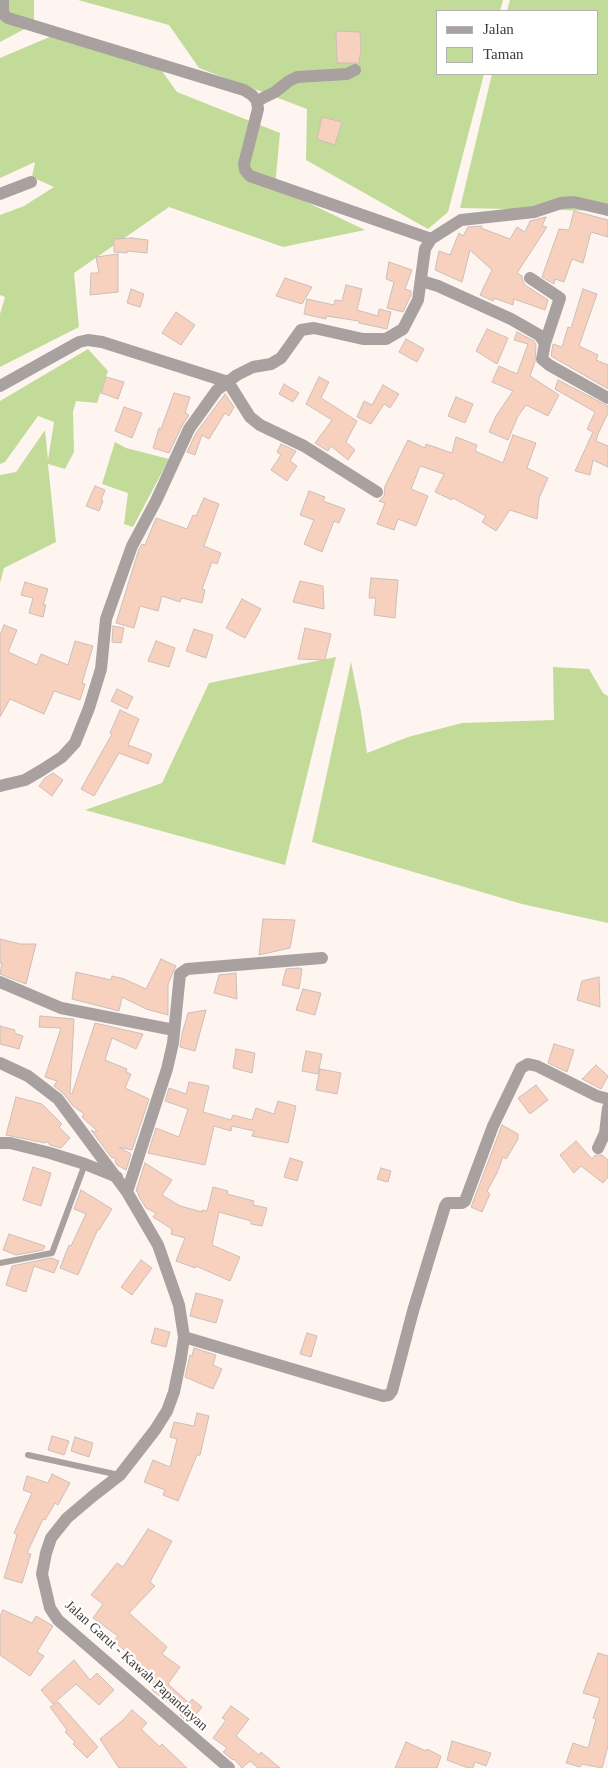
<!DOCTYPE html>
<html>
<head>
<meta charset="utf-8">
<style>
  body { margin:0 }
  #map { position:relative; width:608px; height:1768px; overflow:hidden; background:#fef5f1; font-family:Georgia,serif }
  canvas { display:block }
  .legend { position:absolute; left:436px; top:10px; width:162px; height:65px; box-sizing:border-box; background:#fff; border:1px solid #b3b1af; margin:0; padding:6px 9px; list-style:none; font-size:15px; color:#403b38 }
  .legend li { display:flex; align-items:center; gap:10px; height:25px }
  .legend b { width:25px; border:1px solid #b3b1af }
</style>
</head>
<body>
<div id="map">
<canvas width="608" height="1768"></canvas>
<ul class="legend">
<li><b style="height:6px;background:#a8a1a0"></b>Jalan</li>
<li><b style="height:14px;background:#c3db98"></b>Taman</li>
</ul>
</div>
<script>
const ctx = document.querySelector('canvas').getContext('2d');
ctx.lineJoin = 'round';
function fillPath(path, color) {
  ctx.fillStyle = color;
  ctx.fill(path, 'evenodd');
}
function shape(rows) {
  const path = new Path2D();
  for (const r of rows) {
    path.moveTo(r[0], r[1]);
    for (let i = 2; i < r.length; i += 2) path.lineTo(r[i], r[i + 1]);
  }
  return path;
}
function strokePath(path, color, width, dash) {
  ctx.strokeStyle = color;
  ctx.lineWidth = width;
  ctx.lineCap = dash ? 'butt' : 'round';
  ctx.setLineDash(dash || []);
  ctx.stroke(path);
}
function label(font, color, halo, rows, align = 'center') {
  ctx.font = font + ' Georgia,serif';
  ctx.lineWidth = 4.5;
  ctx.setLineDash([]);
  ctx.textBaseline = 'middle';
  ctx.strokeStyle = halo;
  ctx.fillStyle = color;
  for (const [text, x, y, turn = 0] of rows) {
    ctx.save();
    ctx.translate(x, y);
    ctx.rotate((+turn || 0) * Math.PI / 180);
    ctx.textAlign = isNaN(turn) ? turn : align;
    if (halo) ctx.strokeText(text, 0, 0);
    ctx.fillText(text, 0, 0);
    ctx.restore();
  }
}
const green = shape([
  [0,0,34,0,34,24,0,42],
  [78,0,503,0,500,11,437,11,437,74,484,74,448,212,428,229,306,160,307,109,199,68,169,25],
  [510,0,608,0,608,211,460,208,492,74,597,74,597,11,507,11],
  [66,30,152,57,177,92,280,133,275,187,365,230,283,247,169,207,74,273,79,327,0,367,0,314,5,297,0,295,0,215,24,206,54,187,32,177,35,162,0,178,0,58],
  [88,349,108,371,97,403,76,401,73,412,74,452,65,469,48,464,56,542,4,568,0,583,0,475,16,472,45,430,48,460,54,422,38,416,5,462,0,464,0,401],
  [115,442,126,448,169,459,133,527,124,524,128,493,102,484],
  [336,657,285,865,85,810,162,783,209,683],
  [351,662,361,712,367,753,408,737,462,723,554,720,553,667,589,669,603,693,608,696,608,923,522,904,312,842]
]);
const building = shape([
  [336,31,360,32,361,49,359,63,337,63,336,31],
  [322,117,342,122,335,145,317,139,322,117],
  [574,211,608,220,608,237,591,232,583,263,572,259,564,282,555,279,554,284,542,277,559,229,569,230,574,211],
  [546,217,542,226,547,227,517,273,522,276,523,281,525,285,548,300,545,310,514,299,513,305,494,298,493,301,480,295,492,270,470,250,462,282,435,270,439,251,450,255,459,233,463,236,468,227,482,226,481,228,510,239,517,227,525,232,530,221,546,217],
  [132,238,148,240,147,253,127,251,127,253,114,252,114,239,132,238],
  [118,254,118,292,90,295,91,273,99,273,96,257,118,254],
  [389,262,412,270,405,289,411,291,411,295,403,312,387,308,394,282,386,279,389,262],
  [285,278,312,287,302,304,276,296,285,278],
  [346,285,362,289,357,310,378,316,379,309,391,312,387,329,359,323,359,321,326,316,326,319,304,314,307,299,334,305,335,300,342,301,346,285],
  [131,289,144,294,140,307,127,303,131,289],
  [583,289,597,294,579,346,598,355,596,360,608,365,608,389,551,356,553,344,562,347,568,327,571,328,583,289],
  [176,312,195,325,181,345,162,333,176,312],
  [487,329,508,338,497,364,476,351,487,329],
  [517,332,534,341,536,345,535,362,530,376,559,395,548,416,526,405,518,416,508,440,489,432,496,416,513,391,492,382,499,366,517,374,528,344,514,340,517,332],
  [406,339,424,349,417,362,399,352,406,339],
  [106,377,124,382,118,399,101,393,106,377],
  [319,377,329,382,321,398,357,421,346,442,355,450,348,460,331,446,328,451,315,443,332,420,306,404,319,377],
  [558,380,608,406,608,413,598,434,596,441,608,446,608,467,593,460,590,475,575,471,593,432,587,429,595,412,555,389,558,380],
  [284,384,299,393,293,402,279,394,284,384],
  [383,385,399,394,390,408,384,404,371,424,357,417,364,401,372,405,383,385],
  [174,393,190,397,185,413,189,415,182,426,169,453,153,448,159,428,161,429,174,393],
  [225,394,234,407,229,416,225,413,209,439,202,435,195,455,187,452,196,433,225,394],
  [456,397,473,404,465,423,448,416,456,397],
  [124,407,142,413,132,438,115,431,124,407],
  [513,435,536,443,527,468,548,478,539,498,537,519,510,510,496,531,482,522,486,516,453,498,452,500,435,492,444,474,420,466,411,489,428,496,416,526,398,519,394,530,377,524,385,503,379,501,384,496,385,486,408,440,425,448,426,444,452,453,456,437,477,445,475,451,503,463,513,435],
  [281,444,296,451,290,461,297,466,287,481,271,470,281,455,277,452,281,444],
  [95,486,105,490,101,500,103,501,99,511,86,506,95,486],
  [309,491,325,497,323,501,345,509,339,523,334,521,322,552,304,544,314,520,300,515,309,491],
  [204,498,219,504,204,546,221,553,217,564,212,562,202,589,205,590,202,603,182,598,180,602,162,596,158,611,140,606,134,628,116,623,139,549,142,544,145,545,156,518,187,529,193,515,196,516,204,498],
  [371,578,398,580,395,618,374,615,376,598,369,598,371,578],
  [300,581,323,586,324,609,293,602,300,581],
  [25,582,48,589,43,605,46,605,43,617,29,613,33,598,21,595,25,582],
  [242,599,261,609,245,638,226,628,242,599],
  [4,625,17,630,8,652,37,665,41,654,68,665,75,641,93,646,82,683,85,684,80,700,54,691,44,714,10,699,0,717,0,635,4,625],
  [113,626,124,628,121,643,112,642,113,626],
  [305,628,331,634,325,660,298,659,305,628],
  [194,629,213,635,206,658,186,651,194,629],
  [156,641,175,648,169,667,148,661,156,641],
  [117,689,133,697,127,709,111,701,117,689],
  [120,710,139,719,128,745,152,754,148,764,119,753,94,796,81,789,112,734,110,733,120,710],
  [53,773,63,780,52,796,39,786,45,778,53,773],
  [263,919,295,920,290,948,259,955,263,919],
  [0,939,20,944,36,944,26,984,0,974,2,963,0,963,0,939],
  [161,959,176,966,168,984,168,1015,146,1009,122,997,119,1011,72,999,76,972,111,980,112,976,124,979,146,989,161,959],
  [299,968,302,969,299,989,282,985,286,969,299,968],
  [236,973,237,999,214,993,219,975,236,973],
  [599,977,600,1007,577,1000,582,981,599,977],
  [303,989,321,993,315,1015,296,1010,303,989],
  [206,1010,195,1051,180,1047,182,1034,188,1013,206,1010],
  [40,1016,74,1019,70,1093,72,1094,95,1023,143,1034,136,1049,112,1038,105,1060,127,1069,126,1072,131,1074,125,1088,149,1099,132,1150,119,1147,131,1154,126,1170,117,1165,115,1162,116,1159,111,1157,91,1130,95,1132,97,1131,82,1117,84,1114,73,1106,64,1094,54,1086,57,1081,45,1077,61,1028,39,1027,40,1016],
  [0,1026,15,1030,14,1033,23,1036,19,1049,0,1044,0,1026],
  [554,1044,574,1050,567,1072,548,1063,554,1044],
  [236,1049,255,1053,252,1073,233,1068,236,1049],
  [306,1051,322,1054,318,1074,302,1071,306,1051],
  [596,1065,608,1076,601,1089,582,1079,596,1065],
  [320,1069,341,1073,337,1094,316,1090,320,1069],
  [189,1082,209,1086,203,1112,231,1120,233,1115,252,1120,256,1108,274,1114,278,1101,296,1106,288,1143,252,1136,254,1131,232,1126,231,1131,214,1126,205,1165,148,1153,156,1128,179,1137,188,1109,165,1101,169,1088,186,1094,189,1082],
  [536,1085,548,1100,530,1114,518,1098,536,1085],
  [16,1097,42,1104,62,1124,59,1127,70,1138,61,1148,50,1145,46,1141,45,1143,6,1135,16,1097],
  [502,1125,518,1134,518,1139,506,1159,503,1157,497,1173,487,1191,490,1194,482,1212,471,1207,502,1125],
  [576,1141,592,1159,595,1155,602,1155,608,1160,608,1177,603,1183,581,1166,574,1173,560,1155,576,1141],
  [290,1158,303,1162,297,1181,284,1177,290,1158],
  [145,1163,172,1180,162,1195,180,1206,202,1212,202,1210,207,1211,213,1187,228,1191,227,1194,254,1201,253,1205,267,1208,262,1226,251,1224,251,1221,219,1212,212,1245,240,1257,230,1281,196,1266,195,1268,176,1261,185,1238,171,1234,172,1229,153,1217,156,1213,146,1208,138,1195,139,1194,136,1191,145,1163],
  [33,1167,51,1173,41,1206,23,1200,33,1167],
  [381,1168,391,1171,388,1182,377,1179,381,1168],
  [81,1190,112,1209,99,1230,98,1229,78,1275,60,1268,69,1245,71,1246,86,1214,74,1209,81,1190],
  [9,1234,45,1246,43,1250,16,1255,3,1250,9,1234],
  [51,1258,59,1261,54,1273,34,1266,26,1292,6,1285,12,1266,51,1258],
  [141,1260,152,1268,132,1295,121,1287,141,1260],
  [196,1293,223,1300,216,1323,190,1316,196,1293],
  [155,1328,170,1332,166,1347,151,1343,155,1328],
  [307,1333,317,1336,311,1357,300,1354,307,1333],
  [194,1348,216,1355,213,1365,222,1369,213,1389,185,1377,190,1355,192,1356,194,1348],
  [197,1413,209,1416,200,1455,197,1455,178,1501,163,1495,165,1490,144,1482,153,1460,170,1467,177,1439,170,1437,174,1422,194,1426,197,1413],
  [52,1436,69,1441,64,1455,48,1450,52,1436],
  [75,1437,93,1443,89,1457,71,1451,75,1437],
  [52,1474,70,1483,58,1505,55,1503,45,1520,43,1519,27,1553,31,1554,22,1583,4,1578,17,1535,14,1533,32,1493,23,1490,27,1476,48,1483,52,1474],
  [148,1529,172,1541,150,1582,155,1586,129,1613,167,1647,162,1654,180,1667,168,1684,189,1703,192,1699,202,1707,189,1723,180,1715,181,1713,152,1690,155,1684,140,1677,144,1668,114,1641,118,1636,93,1618,103,1604,91,1595,117,1563,123,1567,148,1529],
  [3,1610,32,1623,36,1616,53,1626,37,1652,44,1656,30,1676,0,1655,0,1616,3,1610],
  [598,1653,608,1656,608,1746,602,1768,582,1764,580,1767,566,1763,573,1743,588,1748,596,1719,593,1718,600,1698,583,1693,598,1653],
  [74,1660,90,1680,97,1673,114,1690,99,1705,76,1684,53,1704,41,1690,74,1660],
  [58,1702,98,1747,87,1758,73,1744,75,1742,65,1732,67,1730,50,1707,58,1702],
  [231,1706,249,1719,236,1736,259,1755,261,1752,280,1768,258,1768,250,1761,242,1768,234,1759,233,1760,223,1752,227,1748,213,1738,226,1720,222,1718,231,1706],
  [132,1710,147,1723,141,1729,160,1747,162,1744,187,1768,119,1768,100,1739,123,1720,132,1710],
  [452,1741,491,1753,486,1766,475,1762,473,1768,468,1768,447,1760,452,1741],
  [406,1742,426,1751,427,1749,441,1756,437,1768,395,1768,406,1742]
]);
const lane = shape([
  [0,1263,52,1253,85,1164],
  [28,1455,119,1475]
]);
const street = shape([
  [3,0,3,14,8,18,244,90,252,95,257,101,258,109,244,164,245,170,250,176,431,239],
  [257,101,275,92,289,81,297,77,347,74,355,70],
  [0,194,31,182],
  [530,278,560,298,545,343],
  [422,281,438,286,511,319,539,335,545,343,542,359,549,365,608,398],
  [0,386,79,342,88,340,102,342,228,382,250,417,260,425,304,446,377,492],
  [0,786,25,780,42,770,62,757,75,743,89,708,101,669,106,619,132,546,156,501,189,429,217,390,237,375,253,367,271,364,281,358,301,330,314,328,363,339,386,339,403,329,418,300,425,249,431,239,461,220,534,212,561,203,574,202,608,210],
  [0,982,61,1008,174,1030],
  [0,1063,28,1076,58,1099,127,1192,158,1245,179,1305,184,1337,181,1358,174,1392,167,1411,155,1430,120,1475,93,1496,67,1518,51,1538,46,1553,42,1574,50,1608,58,1620,229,1768],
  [0,1143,10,1143,50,1153,85,1164,117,1177],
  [598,1148,605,1133,608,1108],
  [127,1192,167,1069,173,1043,180,974,187,969,322,958],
  [184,1337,383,1396,389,1395,392,1391,413,1311,445,1206,447,1203,462,1203,465,1201,493,1126,521,1068,528,1064,537,1066,597,1096,608,1099]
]);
const streetNames = [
  ["Jalan Garut - Kawah Papandayan",136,1666,42]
];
fillPath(green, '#c3db98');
fillPath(building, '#f8d1be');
strokePath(building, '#ccbeb8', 1);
strokePath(lane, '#a8a1a0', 6);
strokePath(street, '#a8a1a0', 12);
label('14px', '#403b38', '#fff', streetNames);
</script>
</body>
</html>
